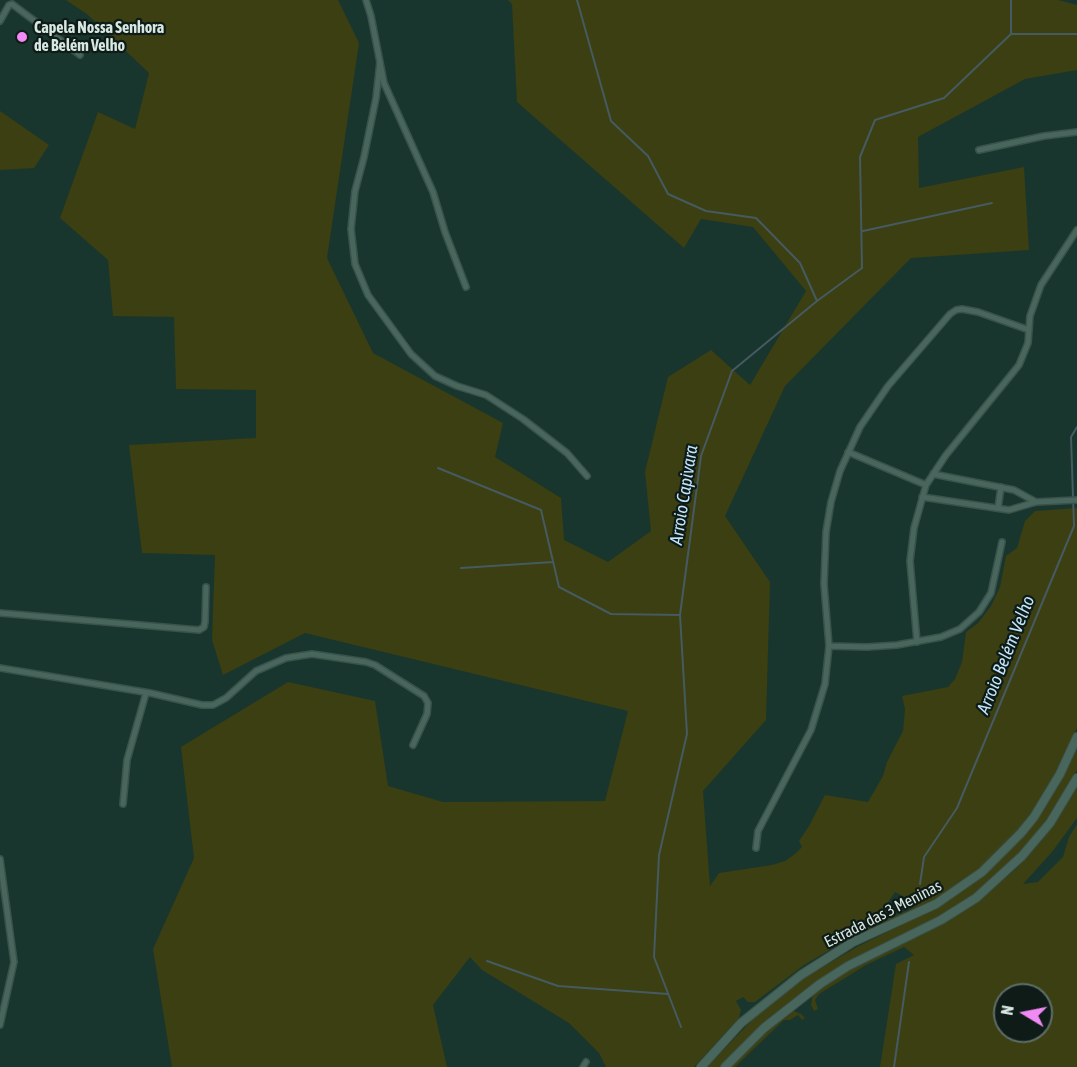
<!DOCTYPE html>
<html>
<head>
<meta charset="utf-8">
<style>
  body { margin:0 }
  #map { position:relative; width:1077px; height:1067px; overflow:hidden; background:#19362e; font-family:"Asap Condensed",sans-serif }
  canvas { display:block }
  .north { position:absolute; left:993px; top:983px; width:60px; height:60px; box-sizing:border-box; background:#0e1b17; border:2px solid #5e6d68; border-radius:50%; rotate:280deg; font-size:16px; font-weight:700; line-height:24px; text-align:center; color:#d7e7e2 }
  .north::after { content:''; display:block; margin:auto; width:21px; height:27px; background:#f18af4; clip-path:polygon(50% 0,100% 100%,50% 72%,0 100%) }
</style>
</head>
<body>
<div id="map">
<canvas width="1077" height="1067"></canvas>
<div class="north">N</div>
</div>
<script>
const ctx = document.querySelector('canvas').getContext('2d');
ctx.lineJoin = 'round';
function fillPath(path, color) {
  ctx.fillStyle = color;
  ctx.fill(path, 'evenodd');
}
function shape(rows) {
  const path = new Path2D();
  for (const r of rows) {
    path.moveTo(r[0], r[1]);
    for (let i = 2; i < r.length; i += 2) path.lineTo(r[i], r[i + 1]);
  }
  return path;
}
function strokePath(path, color, width, dash) {
  ctx.strokeStyle = color;
  ctx.lineWidth = width;
  ctx.lineCap = dash ? 'butt' : 'round';
  ctx.setLineDash(dash || []);
  ctx.stroke(path);
}
function label(font, color, halo, rows, align = 'center') {
  ctx.font = font + ' "Asap Condensed",sans-serif';
  ctx.lineWidth = 4.5;
  ctx.setLineDash([]);
  ctx.textBaseline = 'middle';
  ctx.strokeStyle = halo;
  ctx.fillStyle = color;
  for (const [text, x, y, turn = 0] of rows) {
    ctx.save();
    ctx.translate(x, y);
    ctx.rotate((+turn || 0) * Math.PI / 180);
    ctx.textAlign = isNaN(turn) ? turn : align;
    if (halo) ctx.strokeText(text, 0, 0);
    ctx.fillText(text, 0, 0);
    ctx.restore();
  }
}
const green = shape([
  [66,0,338,0,359,43,327,258,373,353,503,423,495,457,561,498,564,540,608,562,651,531,645,472,668,377,711,350,750,385,806,291,753,227,701,219,684,248,517,102,512,4,508,0,1058,0,1077,5,1077,70,1025,79,918,137,919,188,1024,167,1029,250,911,258,785,386,725,516,770,582,766,720,703,791,710,886,719,873,772,865,785,861,795,854,802,847,799,841,809,826,825,795,868,802,883,776,887,762,903,731,905,709,902,696,948,687,955,679,962,662,966,632,978,623,991,606,1000,587,1006,556,1017,548,1025,521,1035,511,1077,508,1077,728,1056,775,1037,806,1019,830,983,867,933,902,868,932,852,937,804,965,755,1002,748,1002,743,997,736,1001,741,1010,739,1018,694,1067,606,1067,599,1053,569,1023,482,970,470,957,433,1005,447,1067,172,1067,153,949,194,858,181,747,288,682,375,701,388,786,443,802,605,801,628,711,305,633,223,675,212,640,215,555,142,553,129,445,256,438,256,390,176,389,174,317,113,316,108,260,60,218,98,112,135,129,149,73,88,15],
  [895,892,918,904,911,909,861,930,877,919],
  [0,111,49,145,34,168,0,170],
  [1077,747,1077,770,1057,807,1017,857,974,895,931,922,858,956,817,981,763,1023,720,1067,707,1067,751,1021,776,999,807,976,857,947,941,905,983,876,1033,824,1061,780],
  [1077,785,1077,818,1052,852,1023,884,1038,882,1063,857,1069,837,1077,824,1077,1067,880,1067,896,964,914,955,904,947,866,965,819,994,815,1000,818,1009,814,1011,811,1005,813,993,844,972,957,915,992,889,1016,869,1042,840,1067,803],
  [1005,995,1041,995,1041,1031,1005,1031],
  [792,1010,801,1014,805,1018,802,1020,798,1015,790,1020,784,1020,735,1067,729,1067,760,1035]
]);
const stream = shape([
  [577,0,611,121,648,156,668,194,706,211,756,218,800,263,817,301],
  [1011,34,1077,34],
  [863,231,992,203],
  [438,468,541,510,559,587,611,614,680,615],
  [461,568,553,562],
  [920,884,924,857,957,808,1074,526,1071,437,1077,427],
  [487,961,558,986,668,994],
  [681,1027,654,957,659,855,687,734,680,615,701,456,732,371,817,301,862,268,860,157,875,120,944,98,1011,34,1011,0],
  [894,1067,909,962]
]);
const minor = shape([
  [366,0,371,16,384,83,433,192,445,232,466,287],
  [0,21,9,5,12,4,80,55],
  [380,62,376,98,364,157,355,191,351,229,355,264,368,295,411,354,435,376,457,386,486,395,523,419,567,453,587,476],
  [979,150,1044,136,1077,132],
  [848,452,926,485],
  [933,474,1014,490,1036,502],
  [922,497,1009,510,1036,502,1077,500],
  [998,508,1001,487],
  [0,613,199,630,204,627,205,622,206,587],
  [917,642,910,561,914,528,926,485,946,455,1019,365,1028,343,1030,316,1041,285,1077,230],
  [829,646,867,647,897,645,941,637,960,629,979,612,991,593,1002,542],
  [0,668,150,693,202,705,213,705,226,698,256,671,286,658,312,654,366,662,375,665,424,696,428,703,427,714,413,745],
  [123,804,127,760,146,693],
  [756,848,758,831,811,730,825,684,829,646,824,584,826,532,831,502,840,471,860,427,888,386,950,314,956,310,962,309,978,312,1029,330],
  [0,859,14,962,0,1025],
  [583,1067,586,1062]
]);
const secondary = shape([
  [701,1067,741,1023,801,975,853,942,936,904,982,872,1021,833,1034,817,1060,774,1077,737],
  [725,1067,764,1028,820,984,848,966,941,920,976,898,1022,856,1050,823,1077,778]
]);
const markers = [
  [22,37,6,"#f18af4"]
];
const poiNames = [
  ["Capela Nossa Senhora",34,28],
  ["de Belém Velho",34,46]
];
const streetNames = [
  ["Estrada das 3 Meninas",883,914,-27]
];
const waterNames = [
  ["Arroio Capivara",684,495,-81],
  ["Arroio Belém Velho",1006,655,-68]
];
fillPath(green, '#3b3f11');
strokePath(stream, '#465a61', 2);
strokePath(minor, '#39524b', 8);
strokePath(secondary, '#39524b', 10);
strokePath(minor, '#49665d', 5);
strokePath(secondary, '#49665d', 8);
for (const [x, y, r, color] of markers) {
  const dot = new Path2D();
  dot.arc(x, y, r, 0, 2 * Math.PI);
  ctx.fillStyle = color;
  ctx.fill(dot);
  strokePath(dot, '#0e1b17', 2);
}
label('bold 16px', '#d7e7e2', '#0e1b17', poiNames, 'left');
label('16px', '#d7e7e2', '#0e1b17', streetNames);
label('italic 18px', '#c3e7fe', '#0e1b17', waterNames);
</script>
</body>
</html>
